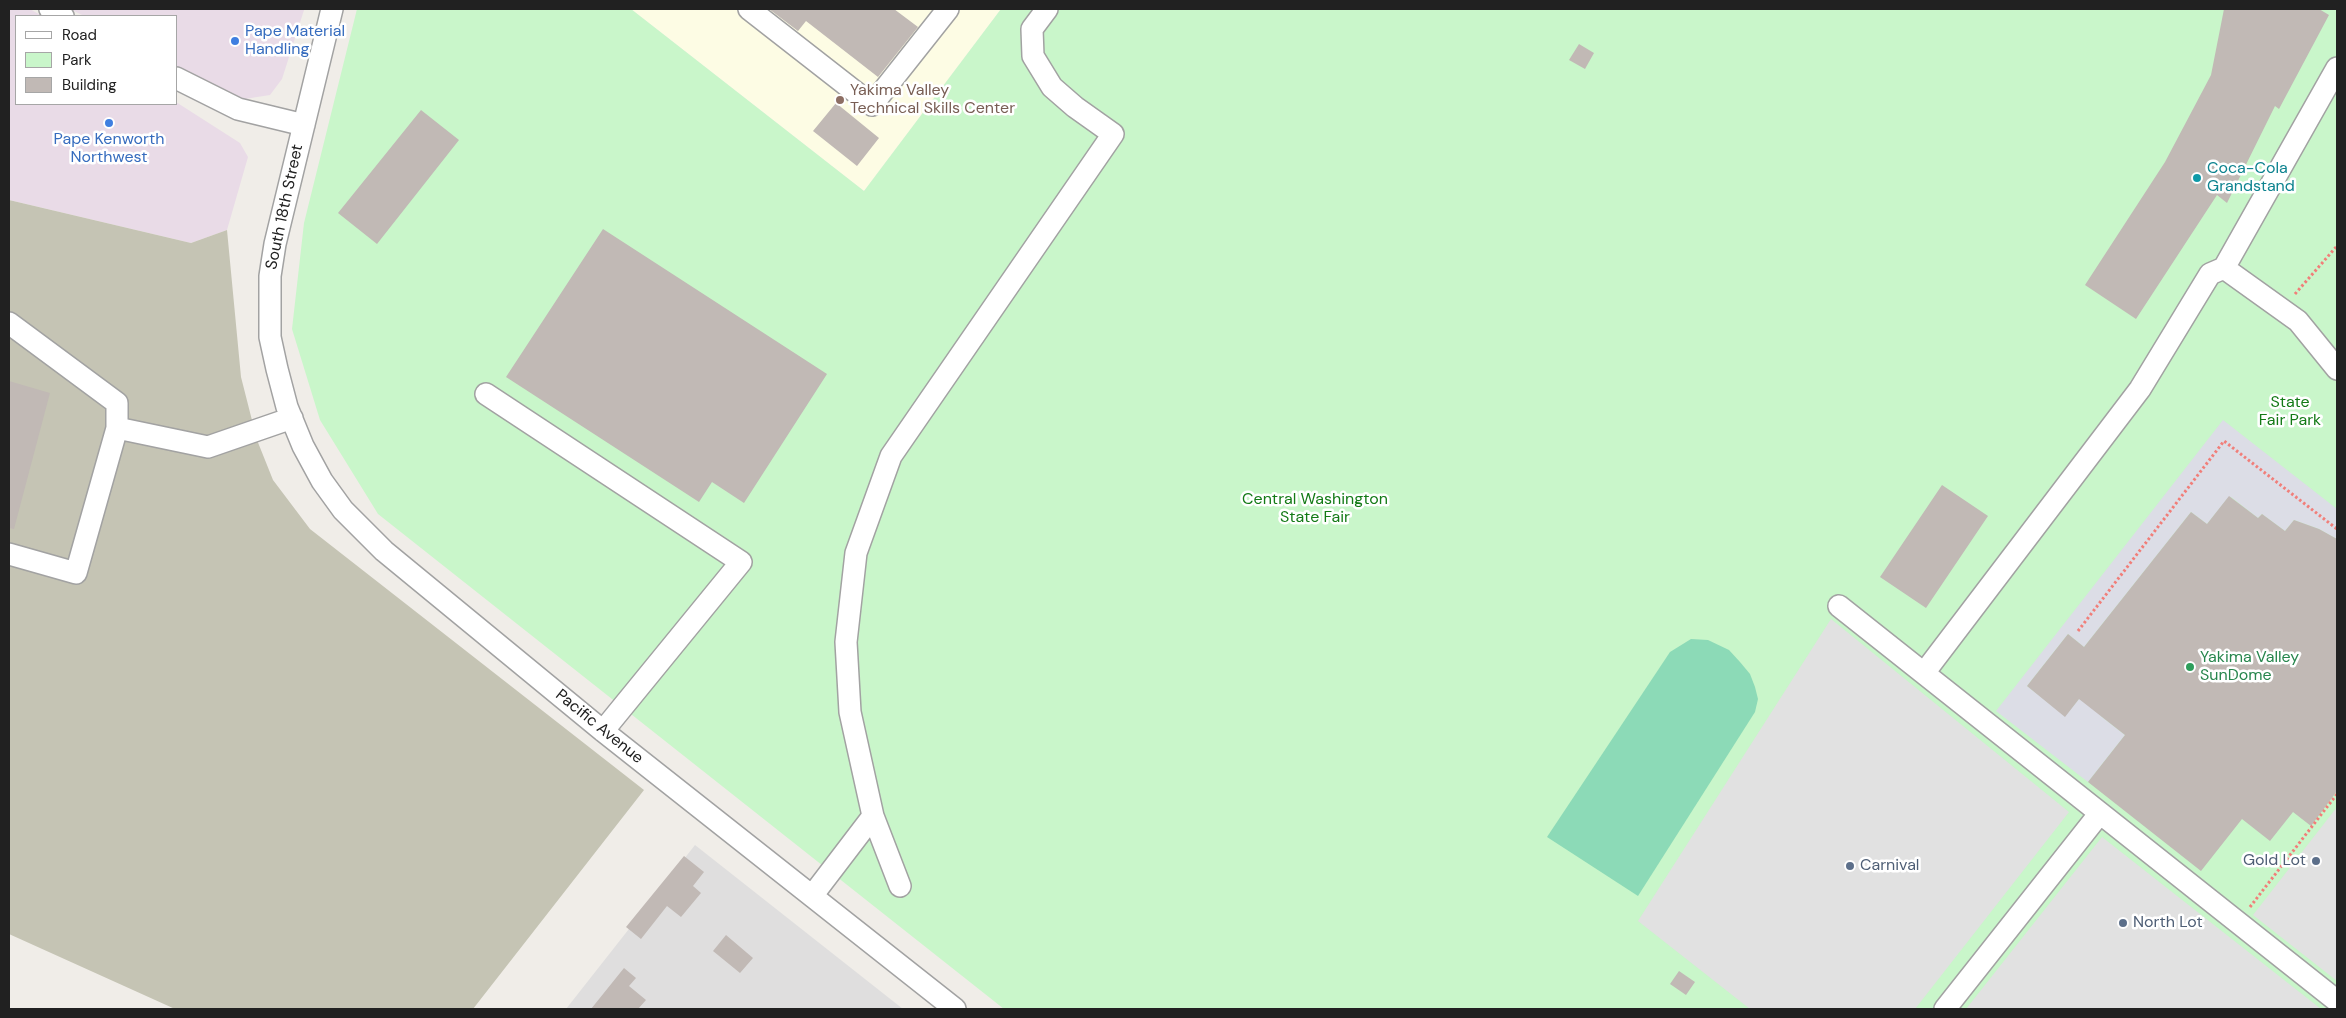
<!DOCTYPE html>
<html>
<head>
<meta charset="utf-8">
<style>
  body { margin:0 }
  #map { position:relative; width:2346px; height:1018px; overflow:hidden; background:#f0ede8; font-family:"DM Sans",sans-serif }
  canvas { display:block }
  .frame { position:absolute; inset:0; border:10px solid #212121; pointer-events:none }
  .legend { position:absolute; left:15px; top:15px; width:162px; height:90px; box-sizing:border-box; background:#fff; border:1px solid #a6a6a6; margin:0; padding:6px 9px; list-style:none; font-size:15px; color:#212121 }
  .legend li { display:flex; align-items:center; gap:10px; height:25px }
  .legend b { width:25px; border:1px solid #a6a6a6 }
</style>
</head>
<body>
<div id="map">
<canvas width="2346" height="1018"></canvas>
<div class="frame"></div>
<ul class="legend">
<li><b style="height:6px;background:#fff"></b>Road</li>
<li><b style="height:14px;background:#c9f6ca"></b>Park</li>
<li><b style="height:14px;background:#c1b9b5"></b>Building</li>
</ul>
</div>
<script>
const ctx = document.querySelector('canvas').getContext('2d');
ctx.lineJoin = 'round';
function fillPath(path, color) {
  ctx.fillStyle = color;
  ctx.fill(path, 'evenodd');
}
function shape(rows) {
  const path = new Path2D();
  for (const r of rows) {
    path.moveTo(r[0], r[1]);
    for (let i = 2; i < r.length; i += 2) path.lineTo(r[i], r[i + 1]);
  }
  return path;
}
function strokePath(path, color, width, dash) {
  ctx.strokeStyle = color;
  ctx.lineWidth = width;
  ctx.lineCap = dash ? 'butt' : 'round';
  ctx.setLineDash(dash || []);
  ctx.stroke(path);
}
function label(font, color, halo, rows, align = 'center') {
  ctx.font = font + ' "DM Sans",sans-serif';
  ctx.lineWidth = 5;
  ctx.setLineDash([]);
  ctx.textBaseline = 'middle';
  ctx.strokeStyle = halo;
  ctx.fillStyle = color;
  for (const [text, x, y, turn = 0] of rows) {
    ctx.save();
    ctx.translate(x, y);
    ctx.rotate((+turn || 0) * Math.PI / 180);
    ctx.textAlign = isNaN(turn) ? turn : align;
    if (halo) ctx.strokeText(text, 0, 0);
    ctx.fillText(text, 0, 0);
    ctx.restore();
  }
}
const residential = shape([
  [695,845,903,1009,566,1009]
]);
const industrial = shape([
  [9,9,30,9,42,16,16,16,16,104,176,104,176,102,240,143,248,157,227,230,191,243,9,200],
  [70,9,302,9,304,10,282,79,270,95,238,100,176,66,176,16,84,16]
]);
const education = shape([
  [631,9,1001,9,864,191]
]);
const construction = shape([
  [9,200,191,243,227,230,241,377,257,440,273,480,310,529,644,790,473,1009,175,1009,9,934]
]);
const park = shape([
  [357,9,631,9,864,191,1001,9,2337,9,2337,1009,1004,1009,378,514,320,420,292,329,304,223]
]);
const pitch = shape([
  [1691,639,1708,640,1729,650,1740,662,1750,674,1755,687,1758,699,1755,712,1638,896,1547,837,1670,652]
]);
const parking = shape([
  [1831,619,2069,812,1915,1009,1750,1009,1638,921],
  [2337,807,2337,981,2253,915],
  [2102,837,2321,1009,1966,1009]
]);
const plaza = shape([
  [2223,420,2337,509,2337,539,2319,529,2294,520,2285,531,2262,514,2258,518,2231,497,2227,499,2207,524,2191,512,2084,647,2068,634,2027,686,2065,716,2083,694,2102,717,2125,735,2088,782,1996,711]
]);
const building = shape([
  [769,9,894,9,918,27,878,77,806,21,798,31],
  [2224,9,2319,9,2329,15,2279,109,2275,106,2227,203,2217,195,2136,319,2085,285,2165,162,2211,75],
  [1579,44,1594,53,1585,69,1569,60],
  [836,103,879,138,857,166,813,131],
  [421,110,459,140,377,244,338,213],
  [603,229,827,374,744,503,712,482,699,502,506,377],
  [9,381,50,393,14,529,9,528],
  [1942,485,1988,516,1926,608,1880,577],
  [2229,496,2258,518,2262,514,2285,531,2294,520,2319,529,2337,539,2337,791,2311,826,2293,812,2270,841,2242,819,2201,871,2088,782,2125,735,2079,699,2065,717,2027,686,2068,634,2084,647,2191,512,2207,524],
  [684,856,704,872,693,886,701,893,681,917,667,906,641,939,626,927],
  [726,935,753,958,740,973,713,951],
  [624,968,636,978,629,986,646,1000,638,1009,591,1009],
  [1679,971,1695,982,1686,995,1670,984]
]);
const path = shape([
  [2295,294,2337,246],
  [2078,631,2224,441,2337,529],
  [2250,907,2337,794]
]);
const minor = shape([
  [50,9,63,16],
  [332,9,275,244,270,276,270,337,277,369,287,407,303,446,322,481,343,510,384,551,603,731,955,1009],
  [749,9,872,105,948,9],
  [176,78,238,109,304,125],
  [2224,268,2298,321,2337,369],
  [9,323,117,403,117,428,76,573,9,554],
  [486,394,741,562,603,731],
  [117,428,208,447,292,418],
  [1839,606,2337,1001],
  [1924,673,2140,389,2210,274,2224,268,2337,68],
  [900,886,873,816,850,712,846,642,856,553,891,456,1113,134,1075,107,1052,87,1033,56,1032,29,1047,9],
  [812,896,873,816],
  [1945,1009,2100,813]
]);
const markers = [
  [235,41,5,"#3f7fe0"],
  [840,100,5,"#8d6e63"],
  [109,123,5,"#3f7fe0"],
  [2197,178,5,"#0f9aa8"],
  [2190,667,5,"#2e9e5b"],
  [2316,861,5,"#5c6f8a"],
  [1850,866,5,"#5c6f8a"],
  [2123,923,5,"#5c6f8a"]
];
const shopNames = [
  ["Pape Material",245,32],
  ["Handling",245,50],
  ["Pape Kenworth",109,140,"center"],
  ["Northwest",109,158,"center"]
];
const educationNames = [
  ["Yakima Valley",850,91],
  ["Technical Skills Center",850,109]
];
const cultureNames = [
  ["Coca-Cola",2207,169],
  ["Grandstand",2207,187]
];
const streetNames = [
  ["South 18th Street",285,207,-78],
  ["Pacific Avenue",599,727,39]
];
const parkNames = [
  ["State",2290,403],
  ["Fair Park",2290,421],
  ["Central Washington",1315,500],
  ["State Fair",1315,518]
];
const leisureNames = [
  ["Yakima Valley",2200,658],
  ["SunDome",2200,676]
];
const serviceNames = [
  ["Gold Lot",2306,861,"right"],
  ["Carnival",1860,866],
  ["North Lot",2133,923]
];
fillPath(residential, '#dfdede');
fillPath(industrial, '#e9dbe7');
fillPath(education, '#fdfce4');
fillPath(construction, '#c5c4b4');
fillPath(park, '#c9f6ca');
fillPath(pitch, '#8cdab7');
fillPath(parking, '#e1e1e1');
fillPath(plaza, '#dcdde6');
fillPath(building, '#c1b9b5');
strokePath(minor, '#a2a2a2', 24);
strokePath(path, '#f17e79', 3, [2.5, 2.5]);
strokePath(minor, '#fff', 21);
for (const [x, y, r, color] of markers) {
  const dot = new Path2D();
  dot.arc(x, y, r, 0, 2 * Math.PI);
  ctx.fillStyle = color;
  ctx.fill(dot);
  strokePath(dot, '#fff', 2);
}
label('16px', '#366cbe', '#fff', shopNames, 'left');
label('16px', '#785e54', '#fff', educationNames, 'left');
label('16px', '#0d838f', '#fff', cultureNames, 'left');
label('16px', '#212121', '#fff', streetNames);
label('16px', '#137a16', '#fff', parkNames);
label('16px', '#27864d', '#fff', leisureNames, 'left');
label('16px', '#4e5e75', '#fff', serviceNames, 'left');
</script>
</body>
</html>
